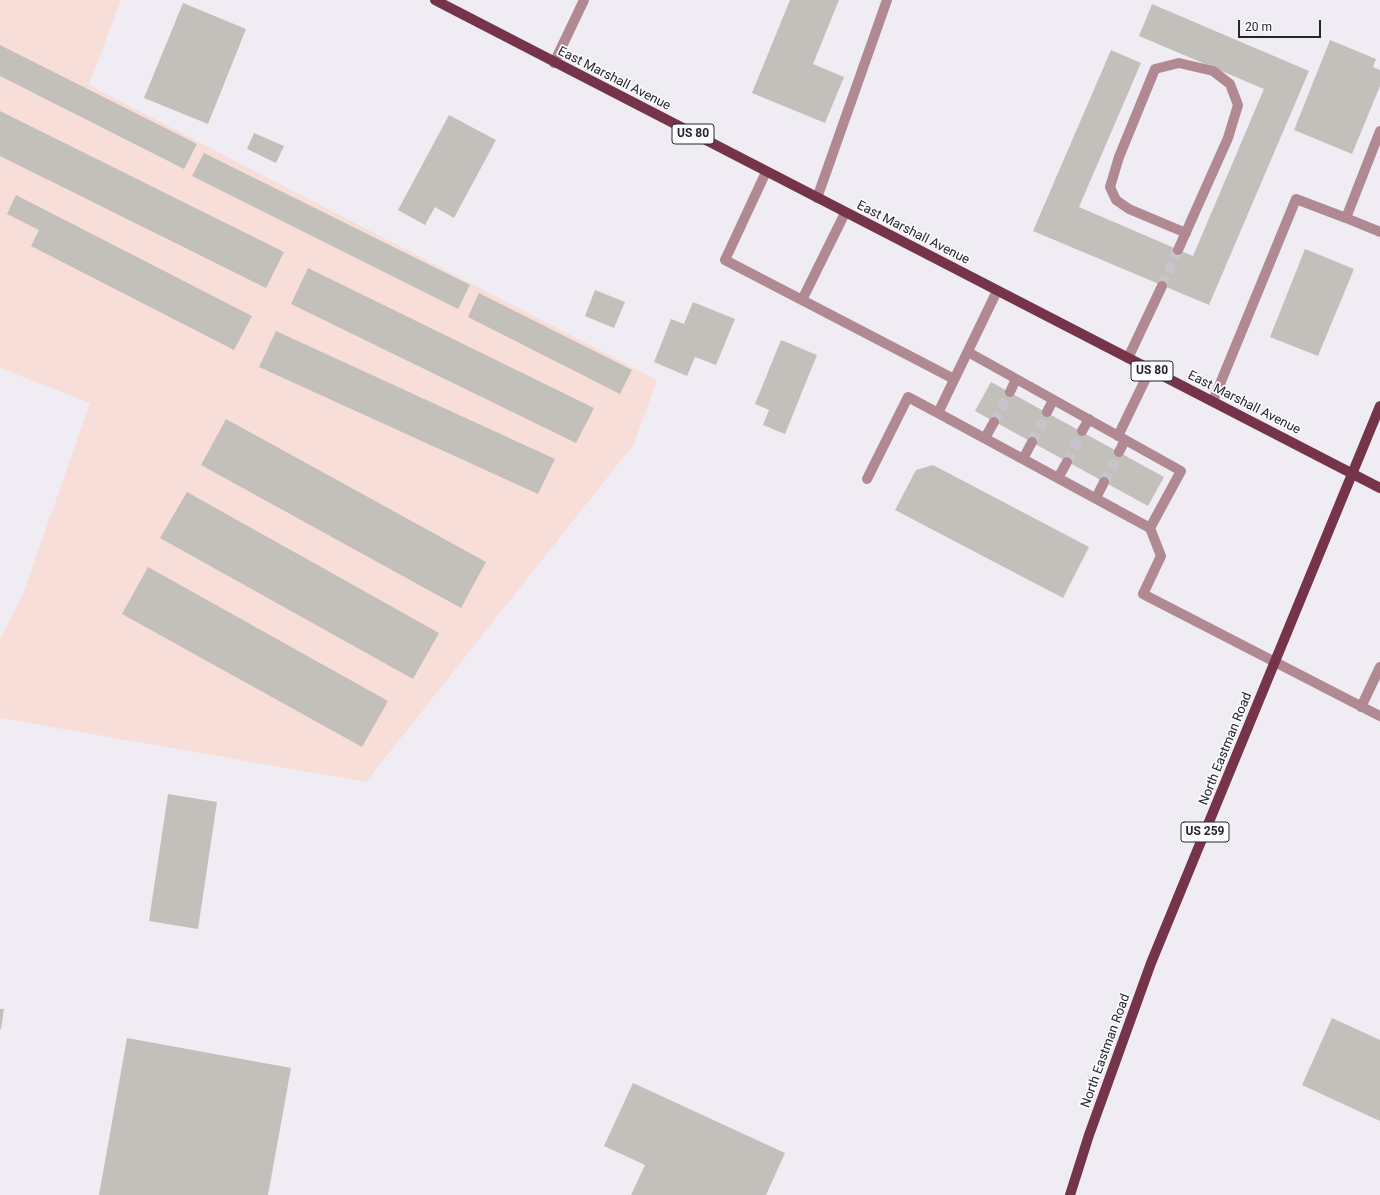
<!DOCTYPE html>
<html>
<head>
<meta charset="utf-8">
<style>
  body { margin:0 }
  #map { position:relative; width:1380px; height:1195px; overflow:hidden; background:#efedf3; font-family:Roboto,sans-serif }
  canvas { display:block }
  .scale { position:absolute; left:1238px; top:20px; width:83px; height:18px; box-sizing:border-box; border:2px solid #272629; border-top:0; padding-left:5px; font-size:12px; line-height:14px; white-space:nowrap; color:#272629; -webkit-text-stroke:3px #fcfbff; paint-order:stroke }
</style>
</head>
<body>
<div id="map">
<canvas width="1380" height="1195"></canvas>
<div class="scale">20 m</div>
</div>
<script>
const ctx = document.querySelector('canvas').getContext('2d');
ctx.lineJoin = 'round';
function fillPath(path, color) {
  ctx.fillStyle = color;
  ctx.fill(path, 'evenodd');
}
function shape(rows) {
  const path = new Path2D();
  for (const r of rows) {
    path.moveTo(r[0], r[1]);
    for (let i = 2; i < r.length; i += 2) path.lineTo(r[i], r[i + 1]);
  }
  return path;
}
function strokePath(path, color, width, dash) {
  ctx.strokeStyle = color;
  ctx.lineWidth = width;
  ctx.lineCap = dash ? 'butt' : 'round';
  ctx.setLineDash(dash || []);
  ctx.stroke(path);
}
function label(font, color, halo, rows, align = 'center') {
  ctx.font = font + ' Roboto,sans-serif';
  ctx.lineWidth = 3.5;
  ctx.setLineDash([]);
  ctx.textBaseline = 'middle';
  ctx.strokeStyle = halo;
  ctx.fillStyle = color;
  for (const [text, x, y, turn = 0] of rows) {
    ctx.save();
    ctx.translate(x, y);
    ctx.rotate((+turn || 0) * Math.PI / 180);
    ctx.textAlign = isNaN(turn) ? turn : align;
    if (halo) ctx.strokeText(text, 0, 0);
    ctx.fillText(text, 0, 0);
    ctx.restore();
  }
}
const industrial = shape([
  [0,0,121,0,89,85,657,380,634,444,366,782,0,718,0,639,23,594,90,403,0,368]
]);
const building = shape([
  [790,0,839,0,813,64,844,77,825,123,752,93],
  [183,3,246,29,208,124,144,98],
  [1152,4,1309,71,1209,305,1033,231,1111,50,1141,63,1079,207,1193,256,1264,89,1139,36],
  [1330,40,1376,59,1373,67,1380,70,1380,86,1352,154,1294,130],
  [0,45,197,144,184,169,0,76],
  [0,111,284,252,266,288,0,156],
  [449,115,496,140,454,218,435,207,425,225,398,210],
  [254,133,284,146,276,163,247,149],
  [204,153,470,285,458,309,192,176],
  [16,195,252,316,234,350,31,246,39,230,7,214],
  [1305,249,1354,269,1318,356,1270,337],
  [308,268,594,408,576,443,291,304],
  [595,290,625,302,614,328,585,316],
  [479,293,632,370,620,394,468,317],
  [693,302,735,319,716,365,695,357,687,376,654,362,671,319,684,324],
  [276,331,555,459,538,494,259,367],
  [781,340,817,355,785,434,763,425,769,410,755,404],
  [991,382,1164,477,1148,506,975,411],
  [226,419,486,562,461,608,201,465],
  [933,465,1089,547,1063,598,895,510,916,470],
  [187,492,439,633,413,679,160,538],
  [148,567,388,701,362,747,122,614],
  [168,794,217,802,198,929,149,921],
  [0,1009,4,1009,1,1029,0,1029],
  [1332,1018,1380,1040,1380,1121,1302,1085],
  [127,1038,291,1068,268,1195,99,1195],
  [633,1083,785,1153,766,1195,631,1195,645,1165,604,1146]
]);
const minorTunnel = shape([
  [1162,286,1178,250],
  [994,422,1010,392],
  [1032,442,1047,412],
  [1067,462,1082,431],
  [1104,482,1119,452]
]);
const minor = shape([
  [554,63,584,0],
  [1380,131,1346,218,1380,232],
  [766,172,725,260,954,379],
  [817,198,887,0],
  [1178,250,1228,138,1238,105,1230,84,1213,71,1179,63,1155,69,1119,157,1110,187,1116,200,1129,209,1186,233],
  [997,291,938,413,1150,528,1161,556,1143,594,1380,716],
  [802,300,845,213],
  [968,352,1181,471,1150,528],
  [1128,358,1162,286],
  [1010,392,1016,379],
  [1213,401,1296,199,1346,218],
  [1047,412,1053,400],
  [1082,431,1089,419],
  [1118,436,1150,370],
  [985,438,994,422],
  [1119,452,1125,440],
  [1023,459,1032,442],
  [1058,478,1067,462],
  [867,479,908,397,938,413],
  [1096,498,1104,482],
  [1361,707,1380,667]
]);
const major = shape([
  [435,0,1380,488],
  [1070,1195,1089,1135,1151,963,1380,406]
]);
const shields = [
  [693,134,42],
  [1152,371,42],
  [1205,832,48]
];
const shieldNames = [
  ["US 80",693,134],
  ["US 80",1152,371],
  ["US 259",1205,832]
];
const streetNames = [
  ["East Marshall Avenue",614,79,27],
  ["East Marshall Avenue",913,233,27],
  ["East Marshall Avenue",1244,403,27],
  ["North Eastman Road",1226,749,-68],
  ["North Eastman Road",1106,1051,-70]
];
fillPath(industrial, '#f8ded8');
fillPath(building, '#c3bfba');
strokePath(minorTunnel, '#c7c5cb', 10, [10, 5]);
strokePath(minor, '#b08993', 10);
strokePath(major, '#753449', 10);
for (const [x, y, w] of shields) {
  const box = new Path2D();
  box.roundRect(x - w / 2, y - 10, w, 20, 3);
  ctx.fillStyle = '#fcfbff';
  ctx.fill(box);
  strokePath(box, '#272629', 1);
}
label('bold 12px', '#272629', null, shieldNames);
label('13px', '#272629', '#fcfbff', streetNames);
</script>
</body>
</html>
